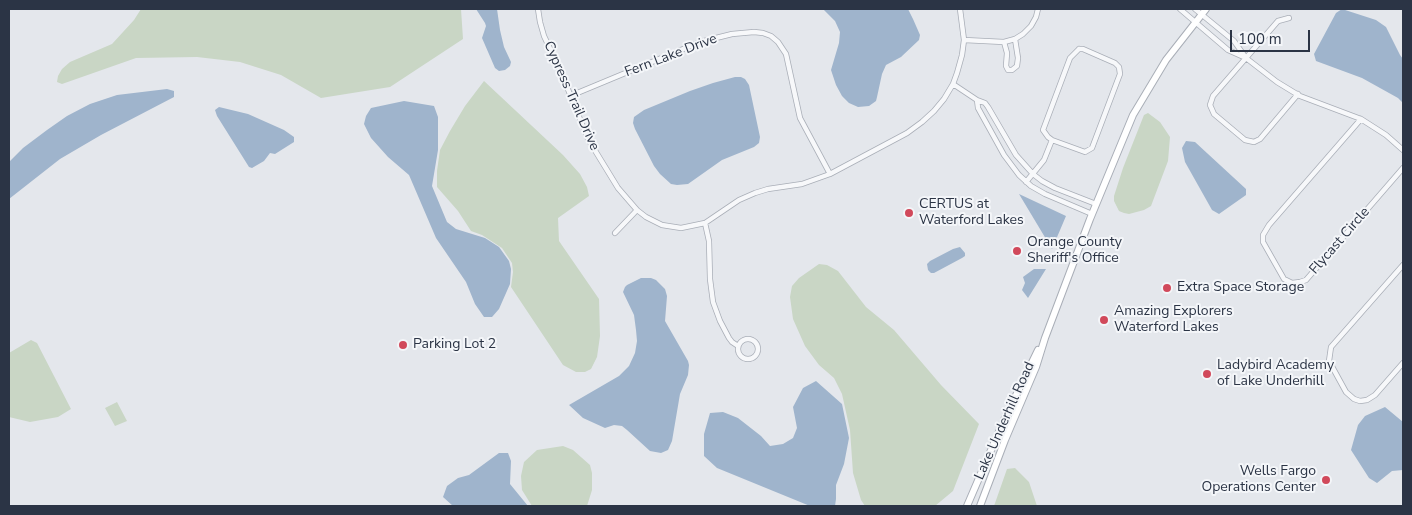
<!DOCTYPE html>
<html>
<head>
<meta charset="utf-8">
<style>
  body { margin:0 }
  #map { position:relative; width:1412px; height:515px; overflow:hidden; background:#e4e7ec; font-family:"Nunito Sans",sans-serif }
  canvas { display:block }
  .frame { position:absolute; inset:0; border:10px solid #2b3445; pointer-events:none }
  .scale { position:absolute; left:1230px; top:30px; width:80px; height:22px; box-sizing:border-box; border:2px solid #2b3445; border-top:0; padding-left:6px; font-size:15px; line-height:18px; white-space:nowrap; color:#2b3445; -webkit-text-stroke:4px #f4f6f9; paint-order:stroke }
</style>
</head>
<body>
<div id="map">
<canvas width="1412" height="515"></canvas>
<div class="frame"></div>
<div class="scale">100 m</div>
</div>
<script>
const ctx = document.querySelector('canvas').getContext('2d');
ctx.lineJoin = 'round';
function fillPath(path, color) {
  ctx.fillStyle = color;
  ctx.fill(path, 'evenodd');
}
function shape(rows) {
  const path = new Path2D();
  for (const r of rows) {
    if (r.length === 3) {
      path.moveTo(r[0] + r[2], r[1]);
      path.arc(r[0], r[1], r[2], 0, 2 * Math.PI);
      continue;
    }
    path.moveTo(r[0], r[1]);
    for (let i = 2; i < r.length; i += 2) path.lineTo(r[i], r[i + 1]);
  }
  return path;
}
function strokePath(path, color, width, dash) {
  ctx.strokeStyle = color;
  ctx.lineWidth = width;
  ctx.lineCap = dash ? 'butt' : 'round';
  ctx.setLineDash(dash || []);
  ctx.stroke(path);
}
function label(font, color, halo, rows, align = 'center') {
  ctx.font = font + ' "Nunito Sans",sans-serif';
  ctx.lineWidth = 4;
  ctx.setLineDash([]);
  ctx.textBaseline = 'middle';
  ctx.strokeStyle = halo;
  ctx.fillStyle = color;
  for (const [text, x, y, turn = 0] of rows) {
    ctx.save();
    ctx.translate(x, y);
    ctx.rotate((+turn || 0) * Math.PI / 180);
    ctx.textAlign = isNaN(turn) ? turn : align;
    if (halo) ctx.strokeText(text, 0, 0);
    ctx.fillText(text, 0, 0);
    ctx.restore();
  }
}
const green = shape([
  [141,9,461,9,463,39,390,87,321,98,281,75,240,62,197,57,136,58,62,84,57,82,58,76,62,69,70,62,112,44,134,20],
  [484,81,563,155,580,174,587,187,589,196,558,218,559,241,599,299,600,336,597,357,591,369,585,372,576,372,563,365,511,287,513,272,512,263,502,248,482,235,471,231,458,211,437,187,437,171,440,150,450,131,465,106],
  [1148,113,1160,122,1170,137,1168,161,1151,206,1144,210,1129,214,1124,213,1119,211,1114,201,1114,196,1123,168,1142,120,1144,115],
  [819,264,827,265,838,271,866,307,894,330,941,385,979,424,953,491,935,506,865,506,861,500,853,473,850,430,842,394,834,378,819,365,805,346,793,319,790,297,792,286,799,278],
  [31,340,37,343,71,409,58,417,30,422,9,417,9,353],
  [117,402,127,421,115,426,105,408],
  [563,446,573,450,590,465,592,473,592,490,587,506,532,506,522,490,521,476,524,462,537,450],
  [1015,468,1029,482,1037,506,994,506,1007,469]
]);
const water = shape([
  [476,9,497,9,500,30,504,47,511,62,510,66,505,70,499,71,495,68,482,38,486,26,485,23],
  [823,9,908,9,913,19,920,35,919,40,901,57,886,65,882,74,877,97,876,101,869,106,858,107,849,103,842,96,836,85,831,70,839,43,840,32,835,21],
  [1342,9,1376,20,1386,27,1400,55,1403,59,1403,103,1398,98,1362,78,1316,61,1314,54,1336,13],
  [735,77,741,77,745,79,749,85,760,137,759,143,754,147,722,160,688,184,677,185,671,184,660,174,654,166,635,129,633,123,634,117,644,110,690,91,713,83],
  [167,89,174,91,174,97,101,135,60,159,9,199,9,162,23,148,47,130,67,116,90,104,117,95],
  [404,101,434,106,438,117,438,150,432,186,447,222,456,229,485,238,499,247,509,261,511,269,510,284,499,309,492,317,484,317,475,304,466,282,436,238,409,175,388,157,371,138,364,124,366,116,371,108],
  [219,107,248,114,284,130,294,137,294,142,275,154,270,153,264,161,252,168,249,167,217,116,215,110],
  [1186,141,1195,142,1246,189,1246,195,1219,214,1212,210,1185,162,1182,148],
  [1019,194,1066,216,1052,249],
  [960,247,965,253,965,256,962,258,934,273,931,273,928,270,927,264,930,261,953,249],
  [1034,269,1046,269,1028,298,1022,290,1025,283,1023,277],
  [641,278,651,278,656,280,665,289,667,296,665,321,688,361,689,365,688,375,680,394,672,441,668,450,661,453,650,451,627,430,622,426,614,425,605,428,583,418,569,405,619,376,629,366,635,353,637,341,636,330,634,315,623,292,625,287,627,285],
  [816,381,842,404,849,438,844,464,836,485,836,499,835,506,810,506,717,468,704,456,704,434,710,413,723,412,738,418,761,436,770,446,783,444,793,438,797,428,793,407,803,388],
  [1385,407,1403,422,1403,470,1392,471,1377,483,1369,478,1351,450,1358,425,1365,416],
  [499,453,508,453,511,461,510,484,528,506,453,506,443,497,447,486,458,478,469,475]
]);
const street = shape([
  [538,9,540,22,544,36,561,72,588,139,618,188,637,210,646,217,662,225,681,228,705,223,739,200,755,193,768,189,802,184,830,174,907,133,922,122,934,111,944,99,953,84,957,73,962,55,964,40,960,9],
  [1180,9,1228,50,1246,58,1234,41,1195,9],
  [1289,18,1278,21,1213,96,1210,105,1214,114,1245,140,1254,142,1260,139,1298,94],
  [964,40,1004,42,1015,39,1023,34,1031,26,1036,17,1038,9],
  [1004,42,1007,53,1006,66,1008,70,1012,70,1017,66,1018,58,1015,39],
  [1079,49,1083,49,1115,63,1119,67,1120,74,1092,148,1085,152,1052,140,1048,137,1043,130,1070,58,1079,49],
  [1246,58,1277,82,1300,96,1361,119,1386,135,1403,150],
  [953,84,977,100],
  [570,96,700,42,732,34,754,32,763,33,771,36,778,42,786,54,800,118,830,174],
  [1361,119,1269,225,1263,235,1263,242,1284,279,1292,283,1300,282,1306,280,1403,168],
  [1026,182,1044,160,1052,140],
  [1092,214,1045,194,1031,186,1019,175,1004,155,978,108,977,100,985,103,988,107,1016,155,1033,174,1042,181,1055,188,1096,204],
  [705,223,709,241,710,279,713,302,720,321,729,338,732,342,738,346],
  [615,233,637,210],
  [1403,265,1331,347,1329,361,1346,392,1354,399,1360,401,1367,400,1375,395,1403,363],
  [748,349,10]
]);
const secondary = shape([
  [967,506,1004,420,1038,350],
  [980,506,1005,440,1036,367,1045,338,1090,219,1133,115,1166,60,1206,9]
]);
const markers = [
  [909,213,5,"#d1495b"],
  [1017,251,5,"#d1495b"],
  [1167,288,5,"#d1495b"],
  [1104,320,5,"#d1495b"],
  [403,345,5,"#d1495b"],
  [1207,374,5,"#d1495b"],
  [1326,480,5,"#d1495b"]
];
const streetNames = [
  ["Fern Lake Drive",671,56,-21],
  ["Cypress Trail Drive",571,96,66],
  ["Flycast Circle",1340,241,-49],
  ["Lake Underhill Road",1005,421,-66]
];
const poiNames = [
  ["CERTUS at",919,205],
  ["Waterford Lakes",919,221],
  ["Orange County",1027,243],
  ["Sheriff's Office",1027,259],
  ["Extra Space Storage",1177,288],
  ["Amazing Explorers",1114,312],
  ["Waterford Lakes",1114,328],
  ["Parking Lot 2",413,345],
  ["Ladybird Academy",1217,366],
  ["of Lake Underhill",1217,382],
  ["Wells Fargo",1316,472,"right"],
  ["Operations Center",1316,488,"right"]
];
fillPath(green, '#c9d6c5');
fillPath(water, '#9fb4cc');
strokePath(street, '#a9aeb7', 6);
strokePath(secondary, '#a9aeb7', 8);
strokePath(street, '#f7f8fa', 4.5);
strokePath(secondary, '#fff', 6);
for (const [x, y, r, color] of markers) {
  const dot = new Path2D();
  dot.arc(x, y, r, 0, 2 * Math.PI);
  ctx.fillStyle = color;
  ctx.fill(dot);
  strokePath(dot, '#f4f6f9', 2);
}
label('14px', '#2b3445', '#f4f6f9', streetNames);
label('14px', '#2b3445', '#f4f6f9', poiNames, 'left');
</script>
</body>
</html>
